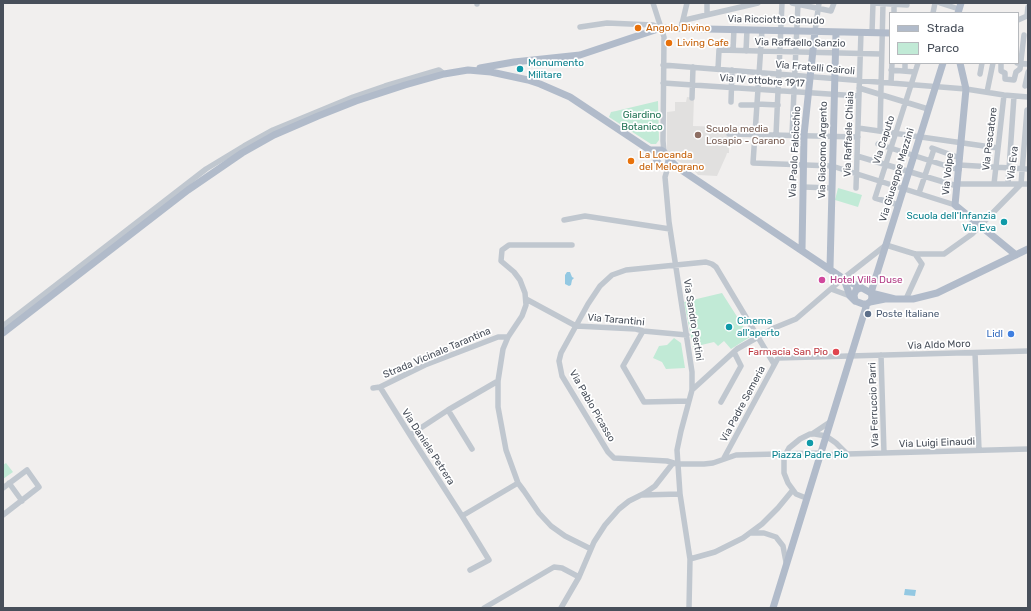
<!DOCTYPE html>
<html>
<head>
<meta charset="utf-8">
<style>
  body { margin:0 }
  #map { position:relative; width:1031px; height:611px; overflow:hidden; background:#f1efee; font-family:Rubik,sans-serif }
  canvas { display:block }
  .frame { position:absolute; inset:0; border:4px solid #484f5a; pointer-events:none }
  .legend { position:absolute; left:889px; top:12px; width:130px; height:52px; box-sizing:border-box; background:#fff; border:1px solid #b6b9bd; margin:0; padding:5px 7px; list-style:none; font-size:12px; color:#484f5a }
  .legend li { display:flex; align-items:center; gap:8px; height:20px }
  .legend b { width:20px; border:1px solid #b6b9bd }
</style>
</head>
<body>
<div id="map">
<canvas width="1031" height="611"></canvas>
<div class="frame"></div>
<ul class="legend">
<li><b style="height:5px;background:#b1bbca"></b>Strada</li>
<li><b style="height:11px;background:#c1ead6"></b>Parco</li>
</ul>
</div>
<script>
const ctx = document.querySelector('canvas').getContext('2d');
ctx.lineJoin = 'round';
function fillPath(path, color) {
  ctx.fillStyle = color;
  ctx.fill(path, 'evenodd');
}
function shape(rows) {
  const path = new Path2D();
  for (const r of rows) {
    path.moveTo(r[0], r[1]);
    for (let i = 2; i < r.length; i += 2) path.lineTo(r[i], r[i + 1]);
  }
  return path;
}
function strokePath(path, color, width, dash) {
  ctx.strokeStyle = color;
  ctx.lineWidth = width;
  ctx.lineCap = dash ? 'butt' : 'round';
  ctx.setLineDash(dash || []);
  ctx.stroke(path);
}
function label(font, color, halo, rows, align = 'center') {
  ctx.font = font + ' Rubik,sans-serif';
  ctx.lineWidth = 3.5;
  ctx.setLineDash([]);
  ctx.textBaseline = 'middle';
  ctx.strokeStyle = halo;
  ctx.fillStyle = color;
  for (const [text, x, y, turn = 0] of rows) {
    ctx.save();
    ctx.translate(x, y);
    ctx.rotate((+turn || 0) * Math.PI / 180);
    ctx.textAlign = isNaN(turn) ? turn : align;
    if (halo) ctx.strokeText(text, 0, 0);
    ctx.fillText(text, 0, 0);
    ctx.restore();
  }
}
const education = shape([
  [687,97,694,98,693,126,729,127,729,153,727,153,726,156,717,176,698,175,694,170,676,160,667,151,667,112,675,111,675,102,686,102]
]);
const green = shape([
  [658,101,659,140,656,144,651,144,609,117,611,112,616,111],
  [838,188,862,195,858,207,835,200],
  [722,293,750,337,731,349,724,341,718,346,714,342,693,347,684,302],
  [674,338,681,343,685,368,666,369,662,362,653,358,659,346,667,345],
  [6,463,13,472,3,479,3,465]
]);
const water = shape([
  [567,272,570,272,572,277,574,278,572,280,571,285,569,286,565,284,565,275],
  [905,589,916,590,915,596,904,595]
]);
const minor = shape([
  [477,3,477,4],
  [653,3,664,37,663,141,664,152],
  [707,3,707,14],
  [792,3,831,11,834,3],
  [874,3,907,5],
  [940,3,959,9],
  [894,13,894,4],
  [933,13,935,3],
  [1018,20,1027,16,1028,7],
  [682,23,685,20,758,3],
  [682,24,687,3],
  [580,27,607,23,653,25,659,28],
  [762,30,753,163,832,166,955,205],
  [815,31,819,3],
  [872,32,873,3],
  [733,50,734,29],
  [746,51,747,30],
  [1001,63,1001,71,1005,73,1005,79,1014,80,1016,72,1020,69,1024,35],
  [1017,63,1028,64],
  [663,65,966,89,1004,95,1028,97],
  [718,69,719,50,881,54],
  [891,70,915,72],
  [905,71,905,63],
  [980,74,982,63],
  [663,83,859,96],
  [891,83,892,63],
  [1025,86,1028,72],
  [859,88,928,109],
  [987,92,993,63],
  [692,98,693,67],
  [731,102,732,70],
  [757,104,778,105],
  [741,105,757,105],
  [858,128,998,148],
  [880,131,883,3],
  [729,134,858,137],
  [776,135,782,3],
  [792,135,798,3],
  [878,144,959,170],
  [932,148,960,158],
  [857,156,957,186],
  [959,165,1028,169],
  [668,167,665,177,669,222,692,372,692,390,681,431,677,450,680,494,690,559,689,608],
  [957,184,1028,184],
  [994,184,1004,95],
  [1008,184,1014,96],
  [803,187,832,188],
  [856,188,861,32],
  [919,193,934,149],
  [899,205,875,198,918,63],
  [564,220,585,216,670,229],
  [572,245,509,245,502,250,501,261,514,272,520,280,525,293,526,305,522,316,508,337,503,349,498,381,498,407,506,450,518,483,524,491,539,513,551,526,565,536,591,549],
  [831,289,850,296],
  [526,299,576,326,636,329,643,331,687,335],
  [906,299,922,264,915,254],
  [3,326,206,169,244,146,273,130,353,97,385,86,439,70,444,74],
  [643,331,623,366,644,402,689,401],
  [975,353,979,450],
  [881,355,884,453],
  [774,364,716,267,712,264,706,262,626,270,612,275,600,286,588,304,561,353,559,361,562,376,608,452,614,458,667,461,677,464,704,464,713,463,736,455,820,453],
  [380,387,410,435,462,516],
  [373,388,380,387,425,365,498,337,508,337],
  [692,390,737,349,774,328,796,319,840,281,886,245,915,254,944,254,972,234,1021,184,1027,110],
  [721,402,741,366,734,352],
  [448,410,472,449],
  [812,434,830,422],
  [410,435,448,410,498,381],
  [847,454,1028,449],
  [724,458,778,358,1028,351],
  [9,483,22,501],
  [3,488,27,470,39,487,3,515],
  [642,495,680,494],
  [806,498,796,494,788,483,784,473,784,457,789,448,800,439,810,434,815,434,826,436,836,443,847,454,820,455],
  [751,533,764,533,776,537,783,546,786,562],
  [690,559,715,552,743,538,762,524,778,508,792,491],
  [470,570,489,560,462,516,518,483],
  [484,608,554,567,562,568,579,577],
  [561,608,579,577,594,542,605,525,619,509,629,501,645,493,655,486,673,463]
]);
const major = shape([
  [958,13,961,3],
  [960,63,966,89,955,205,1016,255],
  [480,68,514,62,580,55,661,28,890,33],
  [669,159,677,167,844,279,862,288],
  [802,250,804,135,815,31],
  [830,268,836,32],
  [844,279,850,296,855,301],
  [895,299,871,293,862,288,860,288,856,290,854,295,855,301,863,304,867,304,871,301,872,297,871,293,873,286,943,63],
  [870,302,885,299,913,299,937,293,1028,249],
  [3,333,188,190,242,153,274,135,318,116,356,101,405,85,444,74,468,70,491,72,528,80,540,84,570,97,648,149,650,150,661,150,664,152,669,159,668,167,664,167,658,163,656,159,657,150],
  [773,608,866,307,866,304]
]);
const markers = [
  [638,28,4,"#e8710a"],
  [669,43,4,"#e8710a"],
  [520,69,4,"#0f9aa8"],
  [698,135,4,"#8d6e63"],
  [631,161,4,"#e8710a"],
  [1004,222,4,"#0f9aa8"],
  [822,280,4,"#d1479c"],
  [868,314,4,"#5c6f8a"],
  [729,327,4,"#0f9aa8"],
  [1011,334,4,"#3f7fe0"],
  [836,352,4,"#e0444e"],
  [810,443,4,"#0f9aa8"]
];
const streetNames = [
  ["Via Ricciotto Canudo",776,20,1],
  ["Via Raffaello Sanzio",800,43,1],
  ["Via Fratelli Cairoli",815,68,5],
  ["Via IV ottobre 1917",762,81,4],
  ["Via Raffaele Chiaia",849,134,-88],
  ["Via Pescatore",990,139,-83],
  ["Via Caputo",884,140,-72],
  ["Via Giacomo Argento",823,150,-89],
  ["Via Paolo Falcicchio",795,152,-87],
  ["Via Eva",1013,163,-83],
  ["Via Volpe",948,174,-84],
  ["Via Giuseppe Mazzini",897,175,-73],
  ["Via Tarantini",616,320,5],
  ["Via Sandro Pertini",693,320,81],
  ["Via Aldo Moro",939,345,-2],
  ["Strada Vicinale Tarantina",437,353,-23],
  ["Via Padre Semeria",743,404,-62],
  ["Via Ferruccio Parri",874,405,-92],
  ["Via Pablo Picasso",592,406,60],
  ["Via Luigi Einaudi",937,443,-2],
  ["Via Daniele Petrera",428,447,57]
];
const foodNames = [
  ["Angolo Divino",646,28],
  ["Living Cafe",677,43],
  ["La Locanda",639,155],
  ["del Melograno",639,167]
];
const cultureNames = [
  ["Monumento",528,63],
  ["Militare",528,75],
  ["Scuola dell'Infanzia",996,216,"right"],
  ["Via Eva",996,228,"right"],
  ["Cinema",737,321],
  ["all'aperto",737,333],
  ["Piazza Padre Pio",810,455,"center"]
];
const parkNames = [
  ["Giardino",642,115],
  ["Botanico",642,127]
];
const educationNames = [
  ["Scuola media",706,129],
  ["Losapio - Carano",706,141]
];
const hotelNames = [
  ["Hotel Villa Duse",830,280]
];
const serviceNames = [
  ["Poste Italiane",876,314]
];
const shopNames = [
  ["Lidl",1003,334]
];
const healthNames = [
  ["Farmacia San Pio",828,352]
];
fillPath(education, '#e1e0df');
fillPath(green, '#c1ead6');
fillPath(water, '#93c8e2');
strokePath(minor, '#c0c7cf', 5.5);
strokePath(major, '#b1bbca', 7);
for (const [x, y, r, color] of markers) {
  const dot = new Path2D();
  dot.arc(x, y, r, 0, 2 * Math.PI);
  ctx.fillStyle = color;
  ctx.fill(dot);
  strokePath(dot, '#fff', 1.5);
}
label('10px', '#484f5a', '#fff', streetNames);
label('10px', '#c56008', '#fff', foodNames, 'left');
label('10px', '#0d838f', '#fff', cultureNames, 'left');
label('10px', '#217354', '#fff', parkNames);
label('10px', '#785e54', '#fff', educationNames, 'left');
label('10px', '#b23c85', '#fff', hotelNames, 'left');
label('10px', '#4e5e75', '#fff', serviceNames, 'left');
label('10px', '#366cbe', '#fff', shopNames, 'right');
label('10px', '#be3a42', '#fff', healthNames, 'right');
</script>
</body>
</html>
